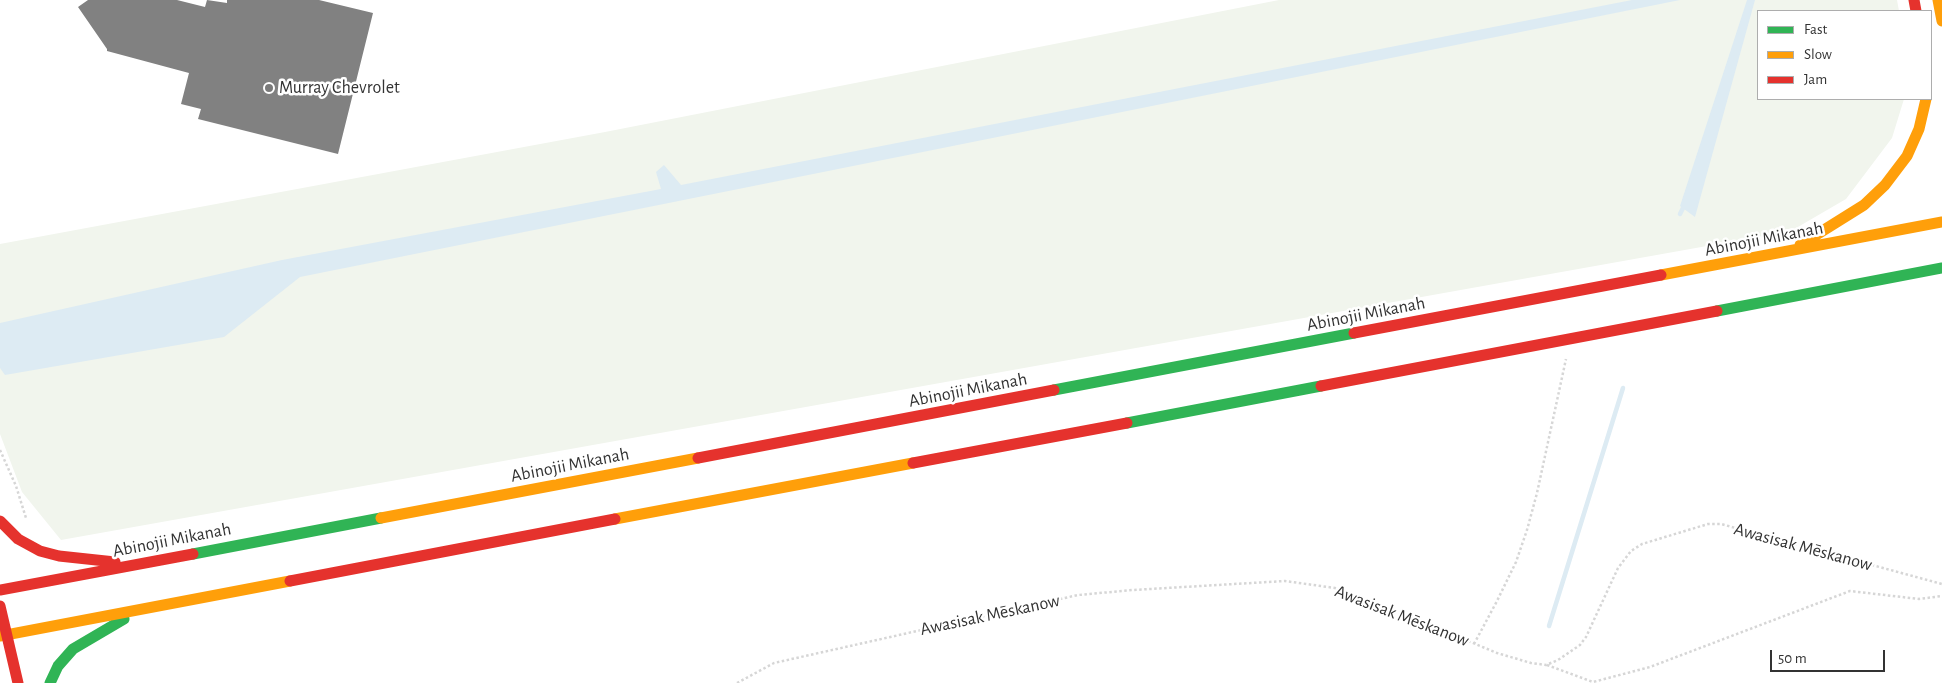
<!DOCTYPE html>
<html>
<head>
<meta charset="utf-8">
<style>
  body { margin:0 }
  #map { position:relative; width:1942px; height:683px; overflow:hidden; background:#fff; font-family:"Alegreya Sans",sans-serif }
  canvas { display:block }
  .legend { position:absolute; left:1757px; top:10px; width:175px; height:90px; box-sizing:border-box; background:#fff; border:1px solid #adadad; margin:0; padding:6px 9px; list-style:none; font-size:15px; color:#333 }
  .legend li { display:flex; align-items:center; gap:10px; height:25px }
  .legend b { width:25px; border:1px solid #adadad }
  .scale { position:absolute; left:1770px; top:650px; width:115px; height:22px; box-sizing:border-box; border:2px solid #333; border-top:0; padding-left:6px; font-size:15px; line-height:18px; white-space:nowrap; color:#333; -webkit-text-stroke:4px #fff; paint-order:stroke }
</style>
</head>
<body>
<div id="map">
<canvas width="1942" height="683"></canvas>
<ul class="legend">
<li><b style="height:6px;background:#30b455"></b>Fast</li>
<li><b style="height:6px;background:#ff9f0a"></b>Slow</li>
<li><b style="height:6px;background:#e5322d"></b>Jam</li>
</ul>
<div class="scale">50 m</div>
</div>
<script>
const ctx = document.querySelector('canvas').getContext('2d');
ctx.lineJoin = 'round';
function fillPath(path, color) {
  ctx.fillStyle = color;
  ctx.fill(path, 'evenodd');
}
function shape(rows) {
  const path = new Path2D();
  for (const r of rows) {
    path.moveTo(r[0], r[1]);
    for (let i = 2; i < r.length; i += 2) path.lineTo(r[i], r[i + 1]);
  }
  return path;
}
function strokePath(path, color, width, dash) {
  ctx.strokeStyle = color;
  ctx.lineWidth = width;
  ctx.lineCap = dash ? 'butt' : 'round';
  ctx.setLineDash(dash || []);
  ctx.stroke(path);
}
function label(font, color, halo, rows, align = 'center') {
  ctx.font = font + ' "Alegreya Sans",sans-serif';
  ctx.lineWidth = 5;
  ctx.setLineDash([]);
  ctx.textBaseline = 'middle';
  ctx.strokeStyle = halo;
  ctx.fillStyle = color;
  for (const [text, x, y, turn = 0] of rows) {
    ctx.save();
    ctx.translate(x, y);
    ctx.rotate((+turn || 0) * Math.PI / 180);
    ctx.textAlign = isNaN(turn) ? turn : align;
    if (halo) ctx.strokeText(text, 0, 0);
    ctx.fillText(text, 0, 0);
    ctx.restore();
  }
}
const green = shape([
  [1279,0,1897,0,1899,11,1758,11,1758,99,1904,99,1892,138,1846,199,1791,231,61,540,22,492,0,434,0,244,605,132]
]);
const water = shape([
  [1632,0,1680,0,300,277,224,337,5,375,0,368,0,323,282,260,661,189,656,172,664,165,681,185],
  [1747,0,1755,0,1695,217,1680,206]
]);
const stream = shape([
  [1680,214,1683,208],
  [1549,626,1623,388]
]);
const building = shape([
  [88,0,177,0,205,7,207,0,227,3,227,0,319,0,373,13,338,154,198,119,201,109,181,104,189,73,107,51,107,49,78,7]
]);
const path = shape([
  [0,450,16,486,26,518],
  [1474,644,1497,601,1516,562,1527,530,1537,493,1566,359],
  [1547,665,1593,682,1650,667,1850,591,1919,599,1942,596],
  [737,683,774,663,1078,595,1133,590,1285,581,1335,588,1384,606,1497,653,1531,663,1546,665,1558,660,1580,645,1586,637,1618,568,1631,551,1642,544,1708,524,1721,524,1942,584]
]);
const fast = shape([
  [1717,311,1942,268],
  [1054,390,1354,333],
  [1127,423,1321,386],
  [193,554,381,518],
  [50,683,58,666,73,649,124,619]
]);
const slow = shape([
  [1938,0,1942,21],
  [1800,245,1864,205,1885,185,1907,156,1919,129,1926,99],
  [1661,275,1942,222],
  [381,518,698,458],
  [615,519,913,463],
  [0,636,290,581]
]);
const jam = shape([
  [1914,0,1916,11],
  [1354,333,1661,275],
  [1321,386,1717,311],
  [698,458,1054,390],
  [913,463,1127,423],
  [0,521,18,539,40,551,59,556,115,562],
  [290,581,615,519],
  [0,590,193,554],
  [0,606,18,683]
]);
const markers = [
  [269,88,5,"#7a7a7a"]
];
const poiNames = [
  ["Murray Chevrolet",279,88]
];
const streetNames = [
  ["Abinojii Mikanah",1764,239,-11],
  ["Abinojii Mikanah",1366,314,-11],
  ["Abinojii Mikanah",968,390,-11],
  ["Abinojii Mikanah",570,465,-11],
  ["Abinojii Mikanah",172,540,-11],
  ["Awasisak Mēskanow",1803,547,15],
  ["Awasisak Mēskanow",990,615,-12],
  ["Awasisak Mēskanow",1402,616,21]
];
fillPath(green, '#f1f5ed');
fillPath(water, '#ddebf3');
strokePath(stream, '#ddebf3', 4.5);
fillPath(building, '#818181');
strokePath(path, '#d6d6d6', 2.5, [2.5, 2.5]);
strokePath(fast, '#30b455', 11);
strokePath(slow, '#ff9f0a', 11);
strokePath(jam, '#e5322d', 11);
for (const [x, y, r, color] of markers) {
  const dot = new Path2D();
  dot.arc(x, y, r, 0, 2 * Math.PI);
  ctx.fillStyle = color;
  ctx.fill(dot);
  strokePath(dot, '#fff', 2);
}
label('18px', '#333', '#fff', poiNames, 'left');
label('18px', '#333', '#fff', streetNames);
</script>
</body>
</html>
